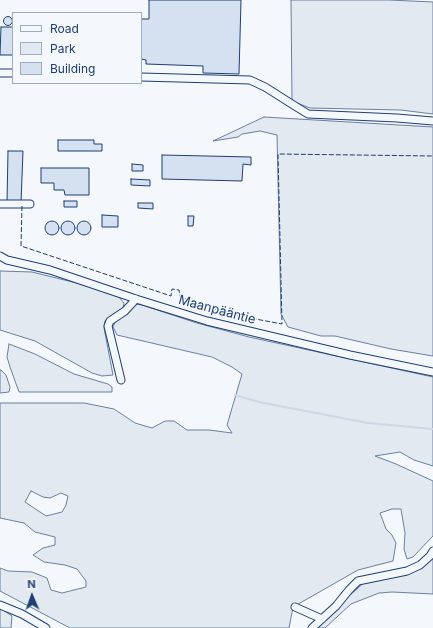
<!DOCTYPE html>
<html>
<head>
<meta charset="utf-8">
<style>
  body { margin:0 }
  #map { position:relative; width:433px; height:628px; overflow:hidden; background:#f4f7fb; font-family:Inter,sans-serif }
  canvas { display:block }
  .legend { position:absolute; left:12px; top:12px; width:130px; height:72px; box-sizing:border-box; background:#f4f7fb; border:1px solid #9eadc5; margin:0; padding:5px 7px; list-style:none; font-size:12px; color:#1d3f73 }
  .legend li { display:flex; align-items:center; gap:8px; height:20px }
  .legend b { width:20px; border:1px solid #9eadc5 }
  .north { position:absolute; left:12px; top:576px; width:40px; height:40px; -webkit-text-stroke:3px #f4f7fb; paint-order:stroke; rotate:358deg; font-size:11px; font-weight:700; line-height:16px; text-align:center; color:#1d3f73 }
  .north::after { content:''; display:block; margin:auto; width:14px; height:18px; background:#1d3f73; clip-path:polygon(50% 0,100% 100%,50% 72%,0 100%) }
</style>
</head>
<body>
<div id="map">
<canvas width="433" height="628"></canvas>
<ul class="legend">
<li><b style="height:5px;background:#f4f7fb"></b>Road</li>
<li><b style="height:11px;background:#e3e9f0"></b>Park</li>
<li><b style="height:11px;background:#d5e0f0"></b>Building</li>
</ul>
<div class="north">N</div>
</div>
<script>
const ctx = document.querySelector('canvas').getContext('2d');
ctx.lineJoin = 'round';
function fillPath(path, color) {
  ctx.fillStyle = color;
  ctx.fill(path, 'evenodd');
}
function shape(rows) {
  const path = new Path2D();
  for (const r of rows) {
    if (r.length === 3) {
      path.moveTo(r[0] + r[2], r[1]);
      path.arc(r[0], r[1], r[2], 0, 2 * Math.PI);
      continue;
    }
    path.moveTo(r[0], r[1]);
    for (let i = 2; i < r.length; i += 2) path.lineTo(r[i], r[i + 1]);
  }
  return path;
}
function strokePath(path, color, width, dash) {
  ctx.strokeStyle = color;
  ctx.lineWidth = width;
  ctx.lineCap = dash ? 'butt' : 'round';
  ctx.setLineDash(dash || []);
  ctx.stroke(path);
}
function label(font, color, halo, rows, align = 'center') {
  ctx.font = font + ' Inter,sans-serif';
  ctx.lineWidth = 3;
  ctx.setLineDash([]);
  ctx.textBaseline = 'middle';
  ctx.strokeStyle = halo;
  ctx.fillStyle = color;
  for (const [text, x, y, turn = 0] of rows) {
    ctx.save();
    ctx.translate(x, y);
    ctx.rotate((+turn || 0) * Math.PI / 180);
    ctx.textAlign = isNaN(turn) ? turn : align;
    if (halo) ctx.strokeText(text, 0, 0);
    ctx.fillText(text, 0, 0);
    ctx.restore();
  }
}
const green = shape([
  [291,0,389,0,433,2,433,114,401,110,310,108,292,101,291,0],
  [264,117,433,127,433,356,391,349,335,336,321,336,288,327,281,314,277,135,260,131,242,134,238,137,213,141,264,117],
  [0,271,32,272,101,289,118,296,124,303,123,308,109,317,105,321,104,328,113,375,102,376,92,373,35,341,0,330,0,271],
  [135,304,142,305,197,323,249,337,433,377,433,466,414,460,400,452,375,456,396,464,433,481,433,536,431,538,413,557,407,559,404,549,405,533,401,509,392,509,380,513,386,529,392,535,396,543,393,561,358,570,293,607,289,628,70,628,0,591,0,568,8,571,32,572,47,578,51,590,62,593,86,587,86,581,77,569,65,565,44,562,33,555,43,548,55,545,55,537,35,532,24,523,0,518,0,403,84,403,114,409,135,423,152,428,165,421,174,421,187,430,209,430,232,433,227,425,242,374,232,367,212,357,117,335,113,327,116,320,135,304],
  [31,491,43,497,50,498,61,493,68,496,66,505,62,512,46,516,25,502,31,491],
  [9,344,35,354,74,374,108,384,112,387,112,392,19,392,10,367,7,357,9,344],
  [0,370,1,370,6,375,10,387,9,392,0,393,0,370],
  [433,557,433,594,392,592,379,593,351,604,325,628,316,628,342,602,366,581,387,577,433,557],
  [0,608,12,616,11,628,0,628,0,608]
]);
const stream = shape([
  [235,395,259,402,368,423,433,429]
]);
const building = shape([
  [149,0,241,0,239,74,203,73,203,66,146,64,146,60,141,59,141,19,149,19,149,0],
  [8,21,4.5],
  [1,27,13,27,13,55,0,55,1,27],
  [58,140,94,140,94,144,102,144,102,151,58,151,58,140],
  [8,151,23,151,21,203,7,203,8,151],
  [162,155,251,157,251,165,243,164,242,181,162,179,162,155],
  [132,164,143,165,143,171,132,171,132,164],
  [41,168,89,168,89,195,65,195,64,190,54,190,54,183,41,183,41,168],
  [131,179,150,180,150,186,131,185,131,179],
  [64,201,77,201,77,207,64,207,64,201],
  [138,203,153,203,153,209,138,208,138,203],
  [102,215,118,216,118,227,102,227,102,215],
  [188,216,194,216,193,226,188,226,188,216],
  [68,228,7],
  [84,228,7],
  [52,228,7]
]);
const minor = shape([
  [0,73,13,73],
  [141,77,250,80,265,87,295,106,308,114,397,118,433,121],
  [0,204,30,204],
  [0,256,7,260,50,270,136,299,207,321,350,355,433,372],
  [121,380,108,326,110,321,125,311,136,299],
  [0,605,22,614,46,628],
  [295,607,322,619],
  [312,628,336,606,349,590,358,581,407,571,420,565,430,556,433,551]
]);
const fence = shape([
  [22,206,21,246,171,296,172,289,179,290,180,297,229,314,282,324,278,154,433,156]
]);
const streetNames = [
  ["Maanpääntie",217,310,15]
];
fillPath(green, '#e3e9f0');
strokePath(green, '#687fa3', 1);
strokePath(stream, '#cfd7e4', 2);
fillPath(building, '#d5e0f0');
strokePath(building, '#1d3f73', 1);
strokePath(minor, '#1d3f73', 9);
strokePath(minor, '#f4f7fb', 7);
strokePath(fence, '#1d3f73', 1, [5, 2]);
label('13px', '#1d3f73', '#f4f7fb', streetNames);
</script>
</body>
</html>
